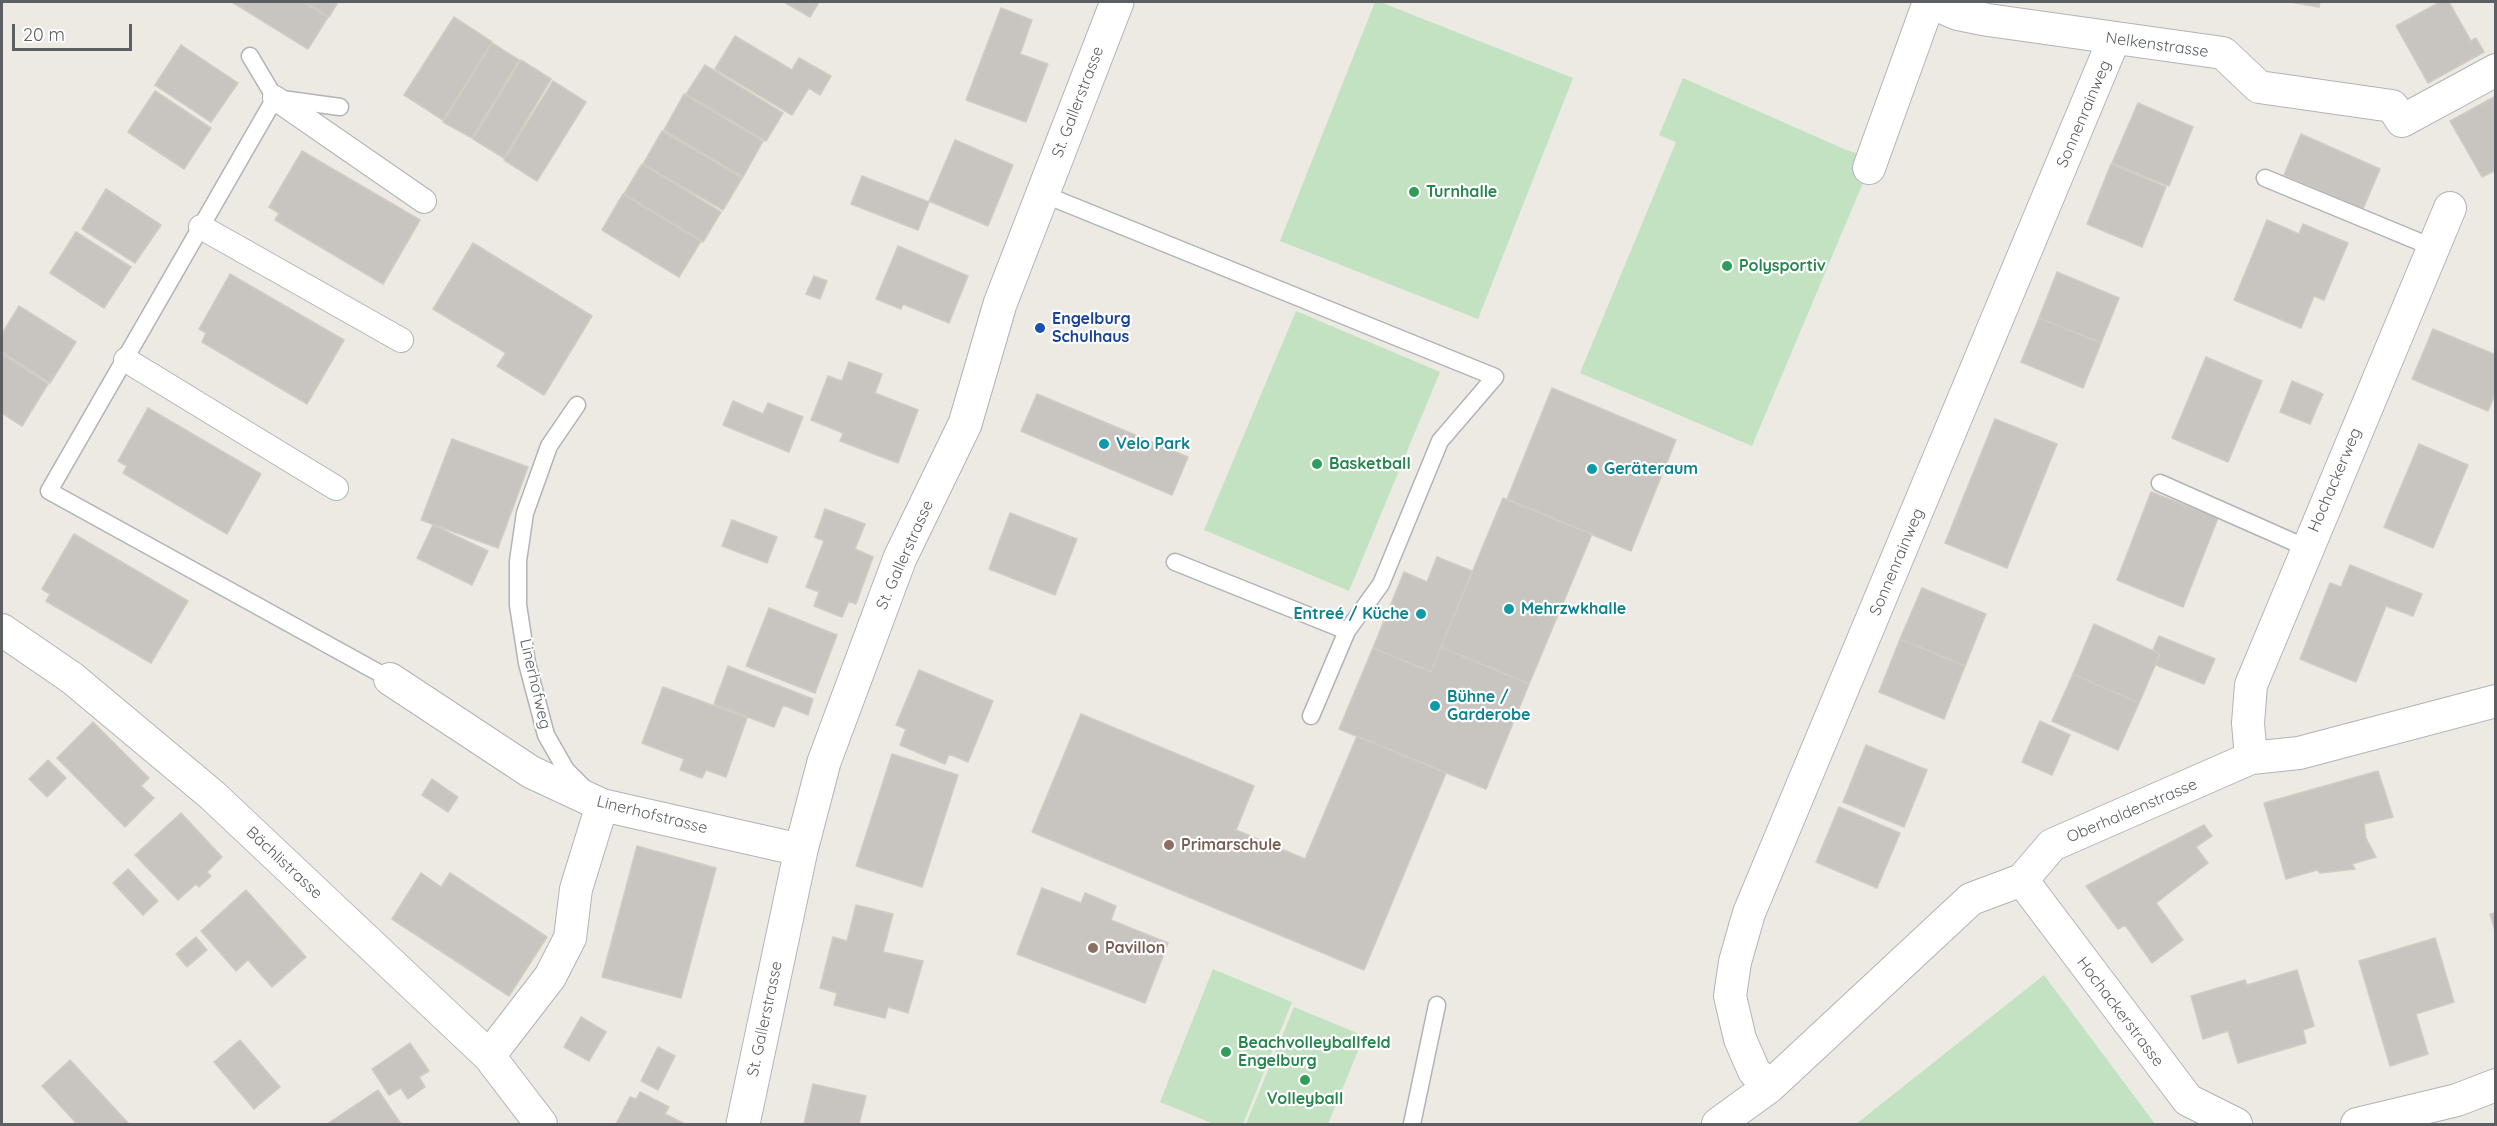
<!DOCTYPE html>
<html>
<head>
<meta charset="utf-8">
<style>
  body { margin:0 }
  #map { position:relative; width:2497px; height:1126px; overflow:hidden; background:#eceae3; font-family:Quicksand,sans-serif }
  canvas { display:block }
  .frame { position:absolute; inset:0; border:3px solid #5b5f62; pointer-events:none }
  .scale { position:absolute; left:12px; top:24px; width:120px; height:27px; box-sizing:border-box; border:3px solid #5b5f62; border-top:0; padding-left:8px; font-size:18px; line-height:21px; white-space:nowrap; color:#5b5f62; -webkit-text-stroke:4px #fff; paint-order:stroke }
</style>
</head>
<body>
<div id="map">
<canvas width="2497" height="1126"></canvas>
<div class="frame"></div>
<div class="scale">20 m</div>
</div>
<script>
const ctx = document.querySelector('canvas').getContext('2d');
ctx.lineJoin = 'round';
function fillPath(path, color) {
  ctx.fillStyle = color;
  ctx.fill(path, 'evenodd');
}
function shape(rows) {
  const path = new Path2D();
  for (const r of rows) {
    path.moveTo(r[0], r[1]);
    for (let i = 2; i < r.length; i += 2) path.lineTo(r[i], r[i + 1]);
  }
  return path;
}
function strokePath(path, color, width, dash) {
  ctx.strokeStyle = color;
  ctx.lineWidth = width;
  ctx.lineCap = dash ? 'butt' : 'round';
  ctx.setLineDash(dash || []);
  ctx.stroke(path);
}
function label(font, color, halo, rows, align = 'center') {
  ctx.font = font + ' Quicksand,sans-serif';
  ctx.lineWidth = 4.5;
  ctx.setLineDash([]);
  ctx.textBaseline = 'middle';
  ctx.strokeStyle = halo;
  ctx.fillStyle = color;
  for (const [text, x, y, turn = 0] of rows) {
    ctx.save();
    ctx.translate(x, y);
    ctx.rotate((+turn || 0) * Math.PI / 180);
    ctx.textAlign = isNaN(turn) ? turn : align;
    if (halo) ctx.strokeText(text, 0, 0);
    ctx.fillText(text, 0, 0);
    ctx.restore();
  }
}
const green = shape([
  [1375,2,1380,2,1573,78,1478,319,1280,241],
  [1683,78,1844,149,1873,159,1752,446,1580,373,1676,142,1659,135],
  [1296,311,1440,372,1349,591,1204,530],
  [1213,969,1292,1002,1243,1124,1214,1124,1160,1102],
  [2044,975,2155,1124,1856,1124],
  [1294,1007,1364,1036,1328,1124,1246,1124]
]);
const building = shape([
  [232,2,303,2,328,17,308,49,232,2],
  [304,2,338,2,329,17,304,2],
  [784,2,819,2,810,17,784,2],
  [2290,2,2320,2,2319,7,2290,2],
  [2440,2,2449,2,2471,41,2476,38,2484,52,2428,83,2396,26,2440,2],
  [1001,8,1032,20,1020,54,1048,64,1026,122,966,100,1001,8],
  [454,17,492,42,443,120,404,95,454,17],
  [735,36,792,70,799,58,831,76,820,95,809,88,792,115,715,69,735,36],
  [492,43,519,60,472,138,443,122,492,43],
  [181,45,238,83,211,122,155,85,181,45],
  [521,60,551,79,504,158,473,139,521,60],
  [705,65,783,113,766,141,686,94,705,65],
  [553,81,586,102,537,181,504,160,553,81],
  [155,91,211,128,184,169,128,132,155,91],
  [684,94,763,141,743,177,664,130,684,94],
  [2496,96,2496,170,2482,177,2450,121,2496,96],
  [2138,103,2193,127,2169,186,2112,163,2138,103],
  [662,131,742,178,723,210,643,164,662,131],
  [2301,134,2380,169,2363,209,2284,175,2301,134],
  [955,140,1013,165,988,226,929,201,955,140],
  [302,151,420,220,383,284,275,220,279,213,269,207,302,151],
  [642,164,721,212,703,242,624,194,642,164],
  [2111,164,2166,187,2142,247,2087,224,2111,164],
  [862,176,929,202,918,230,851,204,862,176],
  [106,189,161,225,135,263,82,229,106,189],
  [623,194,701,241,679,277,602,230,623,194],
  [2267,220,2299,234,2303,224,2348,243,2324,300,2314,296,2301,328,2234,300,2267,220],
  [76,232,131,267,104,308,50,273,76,232],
  [473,243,592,316,544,395,497,366,506,353,433,309,473,243],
  [898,246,968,276,949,323,903,304,901,309,876,299,898,246],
  [2057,272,2119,298,2101,343,2039,318,2057,272],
  [230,274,344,340,307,404,202,342,206,333,199,329,230,274],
  [814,276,827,281,820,299,806,294,814,276],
  [19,306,76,342,50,383,2,352,2,334,19,306],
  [2039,318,2101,343,2083,388,2021,362,2039,318],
  [2433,329,2496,355,2496,392,2488,411,2412,379,2433,329],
  [2,354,48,384,22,426,2,413,2,354],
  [2206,357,2262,381,2228,462,2172,438,2206,357],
  [849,362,882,374,875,393,918,410,898,463,840,441,843,433,811,420,828,376,842,381,849,362],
  [2292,381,2323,394,2310,424,2280,412,2292,381],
  [1552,388,1676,440,1631,551,1507,499,1552,388],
  [1037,394,1188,457,1172,495,1021,431,1037,394],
  [733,401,763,414,768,403,803,417,789,452,723,425,733,401],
  [148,408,261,474,227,534,123,473,127,466,118,461,148,408],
  [1995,419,2057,444,2007,568,1945,543,1995,419],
  [452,439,528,467,498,548,421,520,452,439],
  [2419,444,2468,465,2433,548,2384,527,2419,444],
  [2151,492,2218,518,2183,607,2117,580,2151,492],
  [1503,498,1592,534,1529,684,1441,647,1503,498],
  [825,509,865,524,855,549,873,557,856,604,849,601,842,617,814,606,819,592,806,587,824,541,815,537,825,509],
  [1010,513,1077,539,1055,595,989,569,1010,513],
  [732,520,777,537,767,563,722,546,732,520],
  [433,525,488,551,472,585,417,558,433,525],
  [74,534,188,601,151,663,46,601,50,594,42,589,74,534],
  [1437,557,1472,571,1431,672,1373,648,1404,572,1427,582,1437,557],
  [2350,565,2422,594,2413,616,2386,606,2356,682,2300,659,2330,583,2341,587,2350,565],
  [1922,588,1986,614,1965,666,1900,639,1922,588],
  [769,608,837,635,815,693,746,666,769,608],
  [2094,624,2160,654,2139,703,2073,674,2094,624],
  [2159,636,2215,659,2204,684,2156,665,2160,654,2153,650,2159,636],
  [1900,639,1965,666,1944,719,1879,692,1900,639],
  [1441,647,1529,684,1486,789,1339,729,1373,648,1431,672,1441,647],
  [728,666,813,699,808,715,783,705,774,727,714,704,728,666],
  [919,670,993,701,968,762,949,754,945,764,900,745,906,729,896,725,919,670],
  [2073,674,2139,703,2118,750,2052,721,2073,674],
  [663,687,747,718,726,777,706,770,702,778,680,770,684,759,642,743,663,687],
  [1081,714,1254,786,1236,830,1305,859,1357,736,1446,773,1364,970,1032,832,1081,714],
  [2040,721,2070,735,2052,775,2022,762,2040,721],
  [93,722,149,778,141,786,154,798,125,827,57,758,93,722],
  [1866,745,1927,770,1904,827,1843,802,1866,745],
  [892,754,958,775,922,887,856,866,892,754],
  [48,760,66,778,47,797,29,779,48,760],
  [2378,771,2393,817,2364,824,2366,838,2376,857,2352,864,2355,869,2320,873,2317,870,2286,879,2264,803,2378,771],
  [432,779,458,797,448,812,422,795,432,779],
  [1839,807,1900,833,1877,888,1816,862,1839,807],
  [181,813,222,857,207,872,211,876,199,887,196,884,178,900,135,855,181,813],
  [2204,825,2212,836,2196,847,2208,863,2156,903,2183,940,2152,963,2125,925,2118,929,2086,886,2204,825],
  [637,846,716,868,681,998,602,977,637,846],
  [128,869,158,901,143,915,113,883,128,869],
  [421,873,441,887,450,873,547,937,509,996,392,919,421,873],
  [1042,888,1081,903,1085,893,1116,906,1111,920,1168,943,1145,1003,1017,954,1042,888],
  [246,890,306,957,272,987,248,960,236,971,201,931,246,890],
  [856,905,893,914,883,952,923,961,908,1013,888,1007,885,1018,834,1005,837,993,820,988,833,937,847,941,856,905],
  [2496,913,2496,934,2490,914,2496,913],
  [196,937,207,950,187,967,176,954,196,937],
  [2435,938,2454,1002,2416,1014,2428,1054,2390,1066,2359,961,2435,938],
  [2297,970,2314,1026,2303,1030,2306,1043,2238,1063,2228,1031,2203,1039,2191,996,2245,980,2247,985,2297,970],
  [581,1017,606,1032,589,1061,564,1047,581,1017],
  [240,1040,280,1087,254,1109,214,1062,240,1040],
  [410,1043,429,1071,419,1077,425,1087,408,1099,401,1088,389,1095,372,1069,410,1043],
  [658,1047,675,1056,658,1090,641,1081,658,1047],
  [70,1060,129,1124,77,1124,42,1086,70,1060],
  [813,1084,866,1096,859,1124,804,1124,813,1084],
  [378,1090,401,1124,327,1124,378,1090],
  [640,1092,669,1107,665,1114,685,1124,616,1124,630,1097,636,1099,640,1092]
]);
const service = shape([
  [250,56,275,98],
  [340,107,275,98,49,491,390,679],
  [2265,178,2432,247],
  [1043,194,1495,377,1440,441,1381,584,1347,631,1175,562],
  [577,405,549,446,525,513,518,561,518,605,527,663,546,735,566,770,584,788],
  [2160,483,2307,548],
  [1311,716,1347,631],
  [1412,1124,1437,1005]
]);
const pedestrian = shape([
  [275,98,424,201],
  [201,227,401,340],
  [126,360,336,488]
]);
const minor = shape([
  [1930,2,1958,14,1988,20,2223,53,2259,87,2392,106,2402,121,2496,70],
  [1869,168,1929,2],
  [2,630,72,678,212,795,489,1056,541,1124],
  [390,679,531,772,602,805,801,850],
  [2251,758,2248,723,2251,685,2450,208],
  [2022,880,2188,1100,2236,1124],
  [489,1056,550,977,570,938,576,889,602,805],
  [1769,1087,1754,1071,1740,1039,1730,996,1735,962,1749,913,2114,39],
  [1718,1124,1769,1087,1971,899,2022,880,2052,845,2251,758,2299,753,2496,701],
  [2357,1124,2457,1100,2496,1085]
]);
const tertiary = shape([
  [743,1124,801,850,824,762,900,558,965,424,1000,304,1117,2]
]);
const markers = [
  [1414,192,6,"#2e9e5b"],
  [1727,266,6,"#2e9e5b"],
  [1040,328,6,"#1a4fb4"],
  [1104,444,6,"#0f9aa8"],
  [1317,464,6,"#2e9e5b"],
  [1592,469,6,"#0f9aa8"],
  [1509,609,6,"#0f9aa8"],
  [1421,614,6,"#0f9aa8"],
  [1435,706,6,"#0f9aa8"],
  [1169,845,6,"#8d6e63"],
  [1093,948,6,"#8d6e63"],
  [1226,1052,6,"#2e9e5b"],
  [1305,1080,6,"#2e9e5b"]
];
const streetNames = [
  ["Nelkenstrasse",2157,45,8],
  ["St. Gallerstrasse",1078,102,-69],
  ["Sonnenrainweg",2084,114,-67],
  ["Hochackerweg",2335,480,-67],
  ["St. Gallerstrasse",905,555,-66],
  ["Sonnenrainweg",1897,562,-67],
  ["Linerhofweg",535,684,77],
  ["Oberhaldenstrasse",2132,811,-23],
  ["Linerhofstrasse",652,815,14],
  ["Bächlistrasse",284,863,43],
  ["Hochackerstrasse",2120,1012,53],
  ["St. Gallerstrasse",765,1019,-78]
];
const leisureNames = [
  ["Turnhalle",1426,192],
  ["Polysportiv",1739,266],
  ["Basketball",1329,464],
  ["Beachvolleyballfeld",1238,1043],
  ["Engelburg",1238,1061],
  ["Volleyball",1305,1099,"center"]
];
const transitNames = [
  ["Engelburg",1052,319],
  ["Schulhaus",1052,337]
];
const cultureNames = [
  ["Velo Park",1116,444],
  ["Geräteraum",1604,469],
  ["Mehrzwkhalle",1521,609],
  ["Entreé / Küche",1409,614,"right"],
  ["Bühne /",1447,697],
  ["Garderobe",1447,715]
];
const educationNames = [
  ["Primarschule",1181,845],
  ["Pavillon",1105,948]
];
fillPath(green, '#c3e2c1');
fillPath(building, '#c8c5c0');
strokePath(building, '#d1cbc2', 1.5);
strokePath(service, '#b0b4b7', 19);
strokePath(pedestrian, '#b0b4b7', 26);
strokePath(minor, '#b0b4b7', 34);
strokePath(tertiary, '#b0b4b7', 35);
strokePath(service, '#fff', 16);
strokePath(pedestrian, '#fff', 24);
strokePath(minor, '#fff', 32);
strokePath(tertiary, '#fff', 33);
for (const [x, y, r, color] of markers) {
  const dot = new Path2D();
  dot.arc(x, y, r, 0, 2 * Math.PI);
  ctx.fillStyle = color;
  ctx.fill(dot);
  strokePath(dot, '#fff', 2);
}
label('16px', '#5b5f62', '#fff', streetNames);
label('bold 16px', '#27864d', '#fff', leisureNames, 'left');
label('bold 16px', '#164399', '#fff', transitNames, 'left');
label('bold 16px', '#0d838f', '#fff', cultureNames, 'left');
label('bold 16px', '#785e54', '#fff', educationNames, 'left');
</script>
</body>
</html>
